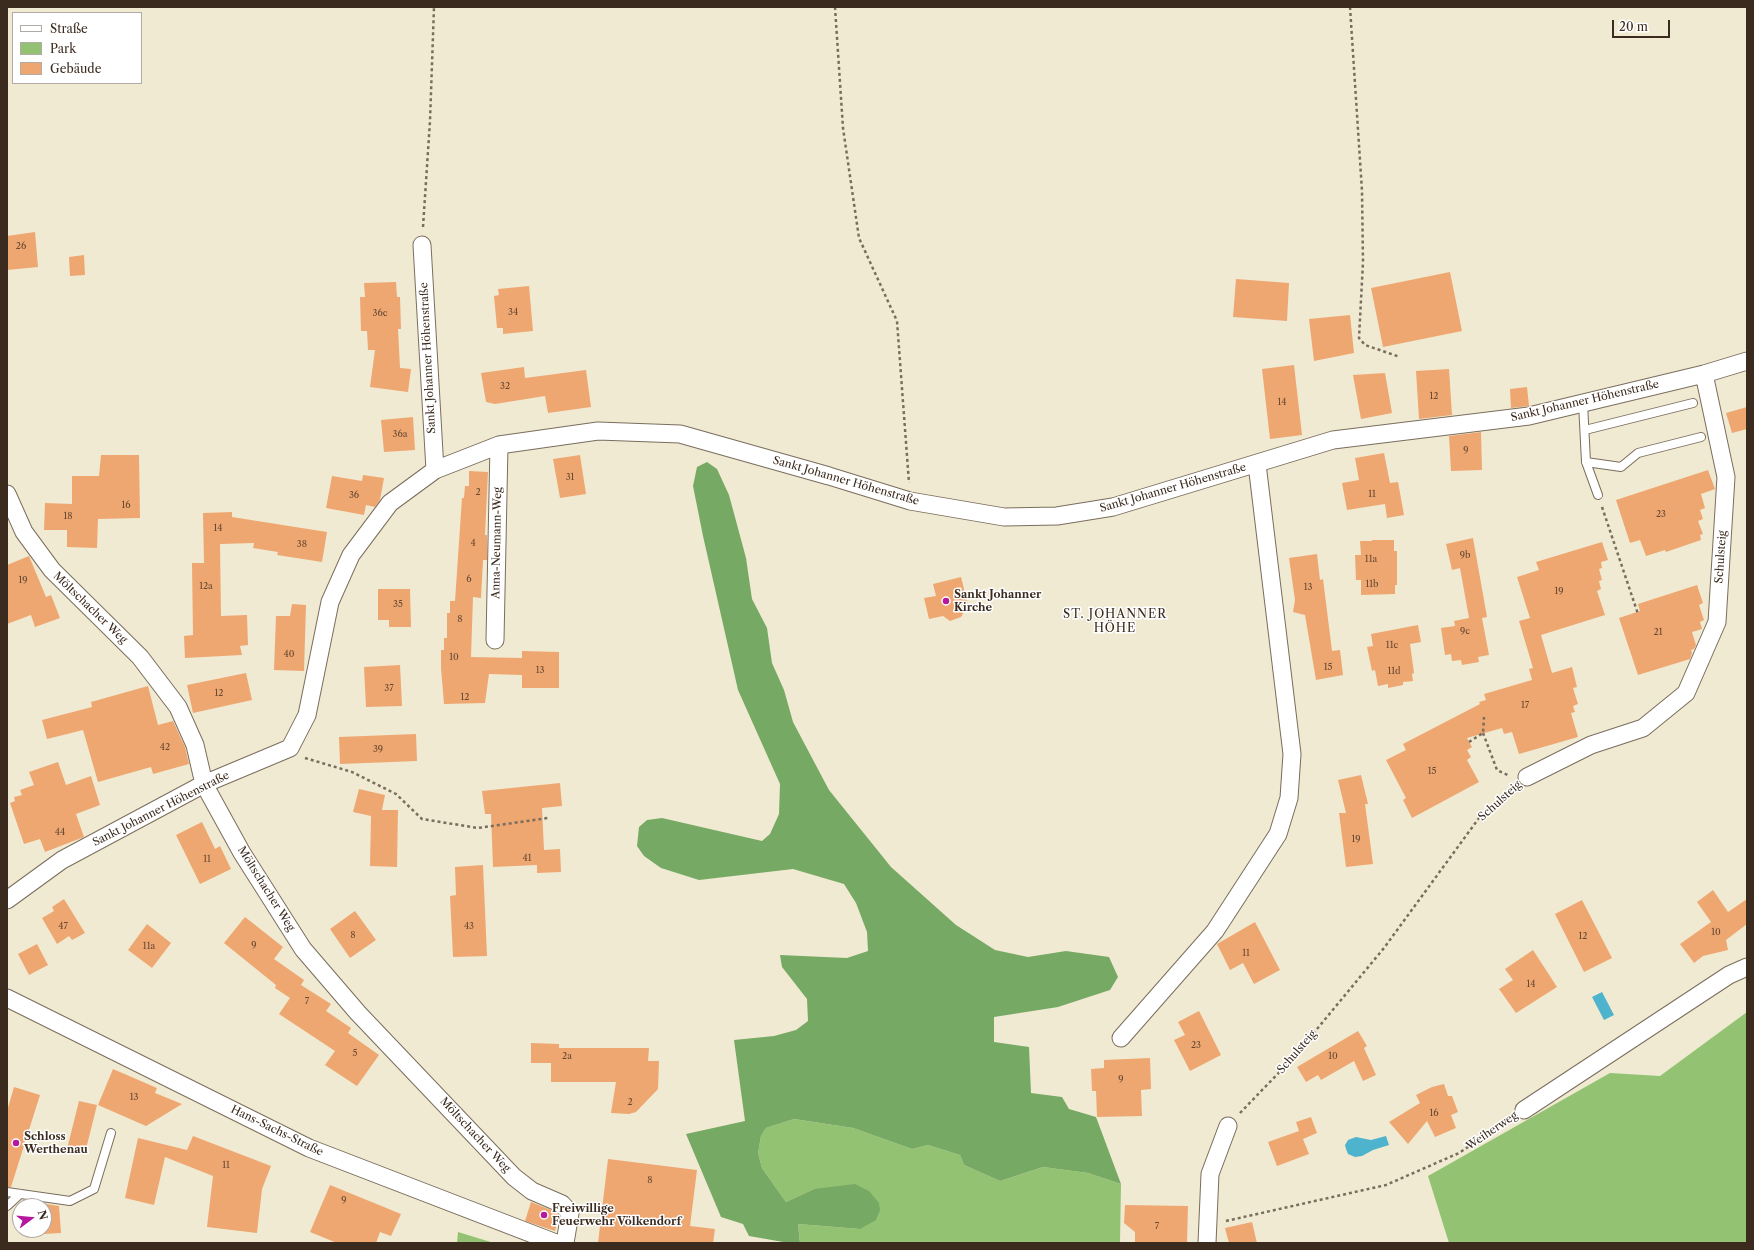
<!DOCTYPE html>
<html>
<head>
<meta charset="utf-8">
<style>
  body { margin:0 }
  #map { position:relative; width:1754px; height:1250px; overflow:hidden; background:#f0ead2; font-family:"Libre Caslon Text",serif }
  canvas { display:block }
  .frame { position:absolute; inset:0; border:8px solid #3b2a1e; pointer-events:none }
  .legend { position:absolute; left:12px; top:12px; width:130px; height:72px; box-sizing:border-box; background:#fff; border:1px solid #b1aaa5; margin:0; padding:5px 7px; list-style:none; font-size:12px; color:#3b2a1e }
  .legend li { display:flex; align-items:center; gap:8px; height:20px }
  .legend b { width:20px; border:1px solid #b1aaa5 }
  .north { position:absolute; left:12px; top:1198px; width:40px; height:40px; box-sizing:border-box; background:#fff; border:1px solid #b1aaa5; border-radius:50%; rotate:74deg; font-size:11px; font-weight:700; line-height:16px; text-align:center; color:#3b2a1e }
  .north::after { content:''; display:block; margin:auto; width:14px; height:18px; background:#b5179e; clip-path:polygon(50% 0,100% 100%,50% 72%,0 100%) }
  .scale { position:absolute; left:1612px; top:20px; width:58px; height:18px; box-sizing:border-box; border:2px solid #3b2a1e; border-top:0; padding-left:5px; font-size:12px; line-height:14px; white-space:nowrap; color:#3b2a1e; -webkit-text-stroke:3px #fff; paint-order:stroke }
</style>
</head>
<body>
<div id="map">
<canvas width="1754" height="1250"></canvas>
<div class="frame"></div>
<ul class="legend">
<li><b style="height:5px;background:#fff"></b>Straße</li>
<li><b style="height:11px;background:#93c372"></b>Park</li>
<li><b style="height:11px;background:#eea771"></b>Gebäude</li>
</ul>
<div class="north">N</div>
<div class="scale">20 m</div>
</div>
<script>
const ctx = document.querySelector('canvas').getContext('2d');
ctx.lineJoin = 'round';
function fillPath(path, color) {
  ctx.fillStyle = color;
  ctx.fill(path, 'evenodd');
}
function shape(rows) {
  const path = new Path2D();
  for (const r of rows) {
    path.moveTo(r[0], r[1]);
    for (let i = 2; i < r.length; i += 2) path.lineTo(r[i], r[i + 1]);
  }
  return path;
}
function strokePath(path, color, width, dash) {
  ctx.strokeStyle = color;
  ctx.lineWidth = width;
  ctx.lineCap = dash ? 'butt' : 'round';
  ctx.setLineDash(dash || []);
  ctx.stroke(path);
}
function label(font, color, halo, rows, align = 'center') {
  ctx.font = font + ' "Libre Caslon Text",serif';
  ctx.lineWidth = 3;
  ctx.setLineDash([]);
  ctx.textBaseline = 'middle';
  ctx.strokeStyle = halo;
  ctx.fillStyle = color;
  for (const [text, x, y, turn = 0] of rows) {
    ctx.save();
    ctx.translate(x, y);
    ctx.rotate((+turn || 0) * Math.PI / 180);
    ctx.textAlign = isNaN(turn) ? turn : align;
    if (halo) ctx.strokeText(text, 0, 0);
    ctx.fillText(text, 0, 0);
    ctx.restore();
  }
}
const green = shape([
  [1747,1012,1747,1243,1449,1243,1428,1176,1610,1073,1660,1076],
  [794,1119,853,1128,912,1149,928,1145,960,1155,964,1165,1000,1181,1043,1167,1088,1173,1121,1184,1120,1243,800,1243,798,1224,860,1229,814,1189,786,1202,762,1168,758,1153,761,1136,766,1128],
  [458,1232,494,1243,457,1243]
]);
const forest = shape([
  [707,462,717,469,729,495,746,558,752,599,767,628,772,663,784,690,793,722,829,790,891,867,956,925,995,950,1028,957,1066,951,1109,957,1118,977,1110,990,1058,1007,994,1017,994,1042,1029,1047,1031,1093,1062,1097,1069,1109,1096,1117,1121,1184,1088,1173,1043,1167,1000,1181,964,1165,960,1155,928,1145,912,1149,853,1128,794,1119,766,1128,761,1136,758,1153,762,1168,786,1202,814,1189,855,1184,869,1191,879,1203,880,1210,876,1220,860,1229,798,1224,800,1243,789,1243,749,1236,743,1224,721,1217,686,1134,745,1121,734,1040,774,1036,796,1030,808,1021,807,999,782,967,780,955,847,958,868,951,867,932,856,903,844,884,793,869,699,880,661,868,644,856,637,846,639,827,647,820,662,818,762,841,770,834,779,814,780,784,738,690,703,536,693,486,697,467]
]);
const water = shape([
  [1602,992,1614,1015,1604,1020,1592,997],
  [1386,1136,1389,1145,1373,1150,1362,1156,1355,1157,1348,1154,1346,1149,1345,1145,1348,1140,1356,1137,1371,1140]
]);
const building = shape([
  [35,232,38,267,7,270,7,236],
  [84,255,85,275,70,276,69,257],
  [1450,272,1462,331,1383,347,1371,288],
  [1236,279,1289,283,1287,321,1233,317],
  [396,282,397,297,400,297,401,329,398,329,400,368,411,369,408,392,370,387,375,350,368,350,367,331,361,331,360,297,365,297,364,283],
  [529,286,533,331,503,334,503,328,497,328,494,296,499,295,498,289],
  [1350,315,1354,353,1314,361,1309,319],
  [1294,365,1302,435,1270,439,1262,369],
  [524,367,525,378,586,370,591,407,548,413,545,396,495,404,486,402,481,373],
  [1449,369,1452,415,1419,419,1416,371],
  [1385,373,1392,413,1361,419,1353,375],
  [1527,387,1529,406,1511,408,1510,389],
  [1747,407,1747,429,1732,433,1726,413],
  [413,417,415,450,384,452,381,420],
  [1481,432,1482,470,1451,471,1449,436],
  [1384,453,1390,483,1398,482,1404,515,1387,518,1385,504,1347,510,1342,483,1359,480,1355,458],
  [101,455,139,455,140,518,98,519,97,548,67,547,67,530,44,530,45,503,72,504,72,476,99,476],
  [580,455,586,494,560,498,553,459],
  [1708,470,1715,489,1701,494,1705,508,1700,510,1703,519,1698,521,1703,534,1700,535,1701,540,1666,552,1665,550,1646,556,1640,540,1630,543,1616,500],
  [469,471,488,472,485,535,487,535,487,560,483,560,481,598,473,597,471,657,522,658,522,651,559,652,559,688,522,688,522,675,489,674,485,703,444,704,441,668,441,650,444,650,444,638,447,638,447,613,450,613,450,601,455,601,462,498,464,498,465,486,469,486],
  [363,475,384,478,380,500,375,507,366,505,364,515,326,508,332,476,362,481],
  [232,512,232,517,327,532,322,562,277,555,278,552,253,548,254,543,220,544,221,616,247,615,248,645,240,646,242,655,185,658,184,636,193,635,192,563,204,563,203,513],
  [1473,538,1487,617,1482,618,1489,655,1478,657,1479,662,1462,665,1461,660,1452,661,1451,654,1445,655,1441,628,1455,626,1454,621,1469,618,1460,568,1452,570,1446,544],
  [1372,540,1394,540,1394,551,1397,551,1397,585,1395,585,1395,594,1361,595,1361,580,1356,580,1355,555,1361,555,1360,541,1372,541],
  [1602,542,1608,560,1601,562,1602,568,1599,569,1602,580,1599,581,1601,589,1597,591,1605,615,1541,635,1552,673,1572,667,1577,687,1573,688,1578,704,1573,706,1575,712,1571,713,1578,737,1519,754,1512,732,1504,734,1502,728,1467,738,1472,747,1467,750,1471,757,1467,760,1479,782,1412,818,1403,800,1406,798,1386,760,1406,750,1403,744,1480,704,1479,702,1486,700,1484,694,1532,680,1529,669,1533,668,1519,621,1530,618,1517,577,1539,570,1536,562],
  [1317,554,1320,580,1323,579,1332,651,1340,650,1343,675,1316,680,1305,615,1293,612,1295,600,1289,558],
  [29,556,46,597,51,595,60,618,35,627,31,615,7,624,7,565],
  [961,577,968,605,961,617,950,621,943,616,929,619,924,598,936,596,933,584],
  [1697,585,1703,603,1699,605,1704,620,1700,622,1702,629,1692,632,1696,645,1694,649,1691,650,1692,653,1690,659,1638,675,1619,618,1640,611,1638,604],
  [378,589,410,589,411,627,389,627,389,620,378,620],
  [292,604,306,605,304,671,274,670,276,616,290,616],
  [1418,625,1421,642,1410,644,1414,673,1412,674,1413,681,1403,682,1403,685,1388,688,1388,684,1378,686,1375,670,1372,671,1367,647,1373,646,1371,634],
  [400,665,402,706,366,707,364,667],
  [246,673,252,700,193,713,187,685],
  [148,686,158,725,173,721,185,747,189,764,153,774,151,767,98,782,83,730,47,739,42,720,92,707,91,702],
  [416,734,417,761,340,764,339,737],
  [58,762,66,785,91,776,100,805,76,814,84,837,45,852,40,839,24,844,10,803,15,801,14,797,22,795,20,790,34,785,29,772],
  [1361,775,1368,804,1365,804,1373,864,1346,867,1339,813,1346,813,1338,780],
  [560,783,562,806,542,808,544,850,560,849,561,872,537,873,537,865,493,867,491,814,485,814,482,791],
  [359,789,385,795,382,810,398,810,397,867,370,866,371,816,353,812],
  [202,822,215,849,220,846,231,869,200,884,176,835],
  [483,865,487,956,453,957,450,896,456,895,455,867],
  [1713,890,1728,912,1747,899,1747,924,1726,940,1728,950,1703,956,1694,963,1680,944,1711,922,1697,902],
  [64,899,85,933,72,940,69,936,57,944,42,918,54,911,52,907],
  [1582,900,1612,958,1584,972,1555,914],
  [355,911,376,940,350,958,330,929],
  [245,917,283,947,274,959,304,980,301,985,331,1004,326,1011,351,1028,348,1033,379,1055,357,1086,325,1065,335,1051,279,1014,290,998,275,988,276,985,224,943],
  [1255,922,1280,970,1254,984,1243,963,1230,970,1217,944],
  [147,924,171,943,152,968,128,950],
  [37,944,48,965,29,975,18,954],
  [1533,950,1557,987,1516,1013,1499,989,1513,980,1505,969],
  [1199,1011,1221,1055,1190,1071,1174,1040,1185,1035,1178,1022],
  [1358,1031,1367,1046,1364,1048,1376,1075,1363,1081,1354,1061,1321,1080,1318,1075,1306,1082,1297,1067],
  [531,1043,559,1044,559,1048,649,1048,648,1061,659,1061,658,1089,636,1112,629,1114,611,1113,616,1082,551,1082,551,1063,531,1063],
  [1150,1058,1151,1089,1141,1090,1142,1116,1097,1117,1096,1091,1092,1091,1091,1069,1104,1068,1104,1060],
  [113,1069,157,1088,155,1093,182,1104,146,1126,98,1105],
  [1444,1084,1448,1096,1452,1096,1458,1112,1451,1115,1456,1128,1435,1137,1427,1121,1408,1144,1389,1122,1420,1103,1416,1095,1432,1087],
  [14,1087,40,1095,11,1187,7,1187,7,1111],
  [79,1101,97,1105,85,1153,67,1149],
  [1311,1117,1317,1133,1303,1139,1309,1154,1277,1166,1268,1142,1299,1131,1296,1122],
  [193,1136,271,1166,262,1189,257,1233,207,1227,213,1176,165,1157,154,1205,125,1198,138,1138,187,1150],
  [608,1159,697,1170,690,1226,715,1229,713,1243,598,1243],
  [330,1185,401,1214,391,1236,380,1232,376,1243,337,1243,310,1232],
  [531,1202,556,1212,559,1216,555,1231,525,1221],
  [40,1203,59,1206,61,1233,43,1234,44,1206,41,1206],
  [1125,1205,1188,1206,1187,1243,1135,1243,1135,1232,1124,1223],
  [1252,1222,1257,1243,1229,1243,1225,1228]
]);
const path = shape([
  [835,7,843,128,859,238,897,321,909,483],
  [1350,7,1362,191,1363,262,1359,338,1365,345,1400,357],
  [423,227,430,121,434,7],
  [1602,507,1638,614],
  [1483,733,1497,770,1510,776],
  [1469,742,1483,733,1484,717],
  [305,758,352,772,396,794,422,819,478,828,548,818],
  [1240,1113,1293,1058,1384,948,1479,818,1514,789],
  [1226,1221,1386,1185,1459,1153,1510,1119]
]);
const lane = shape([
  [1583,403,1586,462,1598,495],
  [1585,430,1693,403],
  [1586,462,1621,467,1638,453,1701,437],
  [7,1192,70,1201,94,1189,111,1133],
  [7,1206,20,1194]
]);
const street = shape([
  [422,245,435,470],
  [7,494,24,532,52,570,140,657,178,707,195,745,204,784,242,853,303,949,358,1013,514,1177,532,1191,562,1204,570,1213,565,1243],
  [495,640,499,445],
  [1527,777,1591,745,1643,728,1686,693,1717,622,1726,477,1704,374],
  [7,900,62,860,204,784,290,748,307,715,330,602,351,555,390,503,435,470,499,445,598,431,680,434,829,476,910,501,1004,517,1057,516,1113,507,1333,440,1529,416,1704,374,1747,361],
  [7,998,309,1148,556,1243],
  [1121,1038,1215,931,1278,834,1289,798,1292,754,1257,464],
  [1524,1110,1729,975,1747,967],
  [1207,1243,1210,1174,1228,1126]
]);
const markers = [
  [946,601,4,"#b5179e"],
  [16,1143,4,"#b5179e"],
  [544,1215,4,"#b5179e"]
];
const numberNames = [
  ["26",21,246],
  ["34",513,312],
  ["36c",380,313],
  ["32",505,386],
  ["12",1434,396],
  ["14",1282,402],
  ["36a",400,434],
  ["9",1466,450],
  ["31",570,477],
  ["2",478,492],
  ["11",1372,494],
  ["36",354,495],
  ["16",126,505],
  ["23",1661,514],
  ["18",68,516],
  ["14",218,528],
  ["4",473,543],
  ["38",302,544],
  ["9b",1465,555],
  ["11a",1371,559],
  ["6",469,579],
  ["19",23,580],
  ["11b",1372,584],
  ["12a",206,586],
  ["13",1308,587],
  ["19",1559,591],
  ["35",398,604],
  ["8",460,619],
  ["9c",1465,631],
  ["21",1658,632],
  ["11c",1392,645],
  ["40",289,654],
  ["10",454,657],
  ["15",1328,667],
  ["13",540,670],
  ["11d",1394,671],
  ["37",389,688],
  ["12",219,693],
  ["12",465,697],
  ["17",1525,705],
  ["42",165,747],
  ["39",378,749],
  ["15",1432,771],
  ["44",60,832],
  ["19",1356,839],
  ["41",527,858],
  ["11",207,859],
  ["47",63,926],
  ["43",469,926],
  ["10",1716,932],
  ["8",353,935],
  ["12",1583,936],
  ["9",254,945],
  ["11a",149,946],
  ["11",1246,953],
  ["14",1531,984],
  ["7",307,1001],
  ["23",1196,1045],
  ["5",355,1053],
  ["2a",567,1056],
  ["10",1333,1056],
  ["9",1121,1079],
  ["13",134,1097],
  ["2",630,1102],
  ["16",1434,1113],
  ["11",226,1165],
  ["8",650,1180],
  ["9",344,1200],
  ["7",1157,1226]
];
const streetNames = [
  ["Sankt Johanner Höhenstraße",428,358,-93],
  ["Sankt Johanner Höhenstraße",1585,401,-13],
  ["Sankt Johanner Höhenstraße",846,481,16],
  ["Sankt Johanner Höhenstraße",1173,488,-16],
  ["Anna-Neumann-Weg",497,543,-89],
  ["Schulsteig",1721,557,-86],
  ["Möltschacher Weg",90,608,44],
  ["Schulsteig",1500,801,-42],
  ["Sankt Johanner Höhenstraße",161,809,-27],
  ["Möltschacher Weg",266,889,58],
  ["Schulsteig",1297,1052,-49],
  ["Hans-Sachs-Straße",277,1131,26],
  ["Weiherweg",1492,1131,-34],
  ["Möltschacher Weg",475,1135,47]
];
const poiNames = [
  ["Sankt Johanner",954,595],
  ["Kirche",954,608],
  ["Schloss",24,1137],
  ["Werthenau",24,1150],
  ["Freiwillige",552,1209],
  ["Feuerwehr Völkendorf",552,1222]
];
const neighbourhoodNames = [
  ["ST. JOHANNER",1115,615],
  ["HÖHE",1115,629]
];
fillPath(green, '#93c372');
fillPath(forest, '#76a964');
fillPath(water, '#4eb3cd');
fillPath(building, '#eea771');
strokePath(lane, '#7a6d5d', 10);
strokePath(street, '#7a6d5d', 19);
strokePath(path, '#7a6d5d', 2.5, [3, 3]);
strokePath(lane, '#fff', 8);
strokePath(street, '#fff', 17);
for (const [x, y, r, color] of markers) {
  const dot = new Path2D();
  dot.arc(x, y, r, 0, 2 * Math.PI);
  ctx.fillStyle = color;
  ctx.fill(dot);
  strokePath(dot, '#fff', 1.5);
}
label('9px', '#684933', null, numberNames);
label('11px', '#3b2a1e', '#fff', streetNames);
label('bold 11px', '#3b2a1e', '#fff', poiNames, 'left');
ctx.letterSpacing = '1px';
label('12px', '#3b2a1e', '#fff', neighbourhoodNames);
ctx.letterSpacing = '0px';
</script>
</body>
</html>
